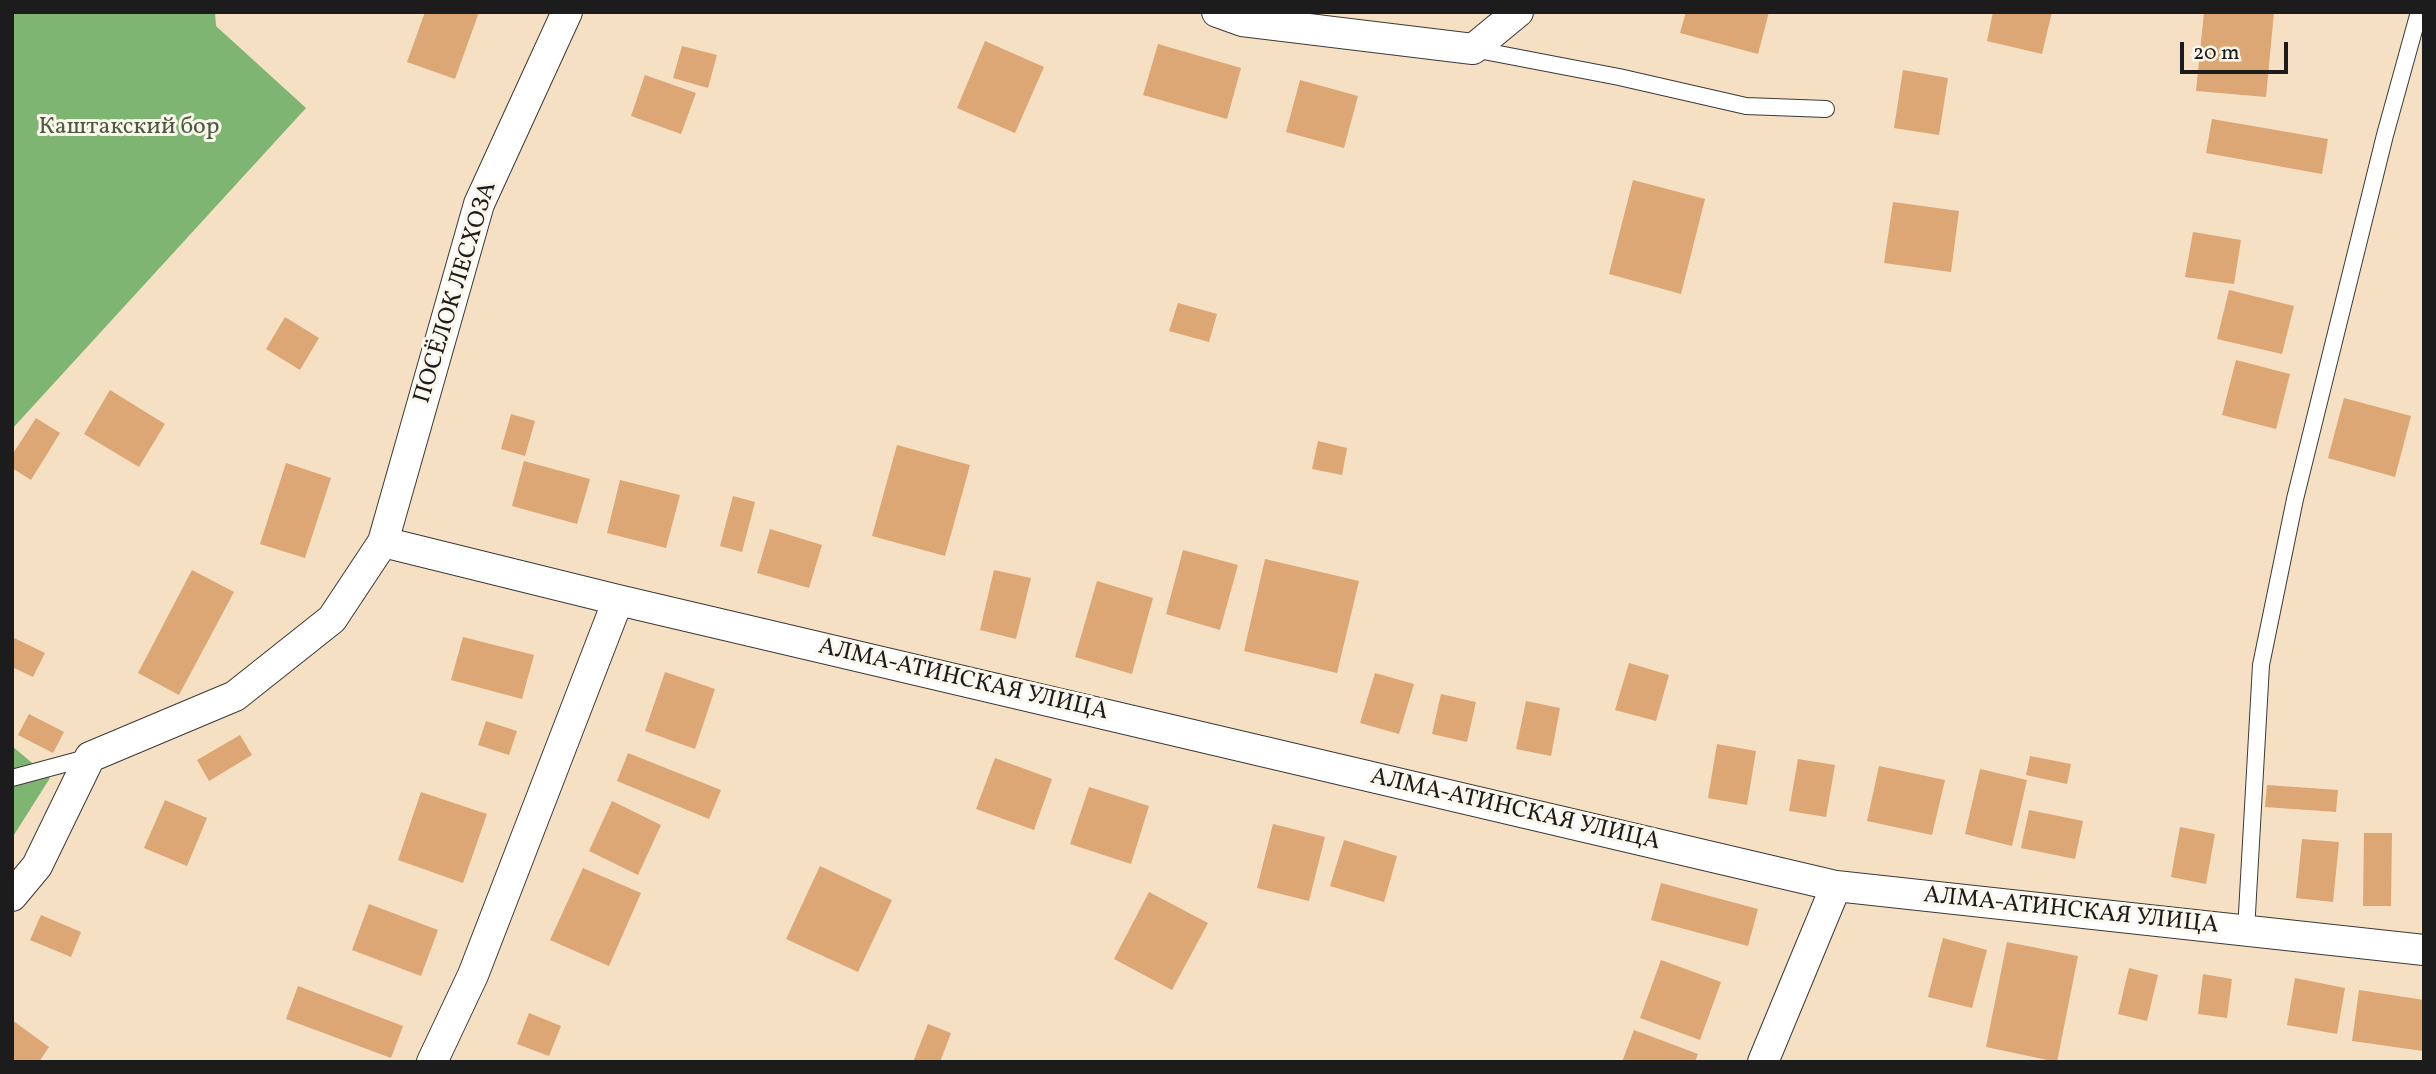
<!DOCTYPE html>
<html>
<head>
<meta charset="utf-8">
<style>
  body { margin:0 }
  #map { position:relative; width:2436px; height:1074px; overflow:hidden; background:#f5e0c4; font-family:Vollkorn,serif }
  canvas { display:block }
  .frame { position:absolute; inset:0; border:14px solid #1c1c1c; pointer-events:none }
  .scale { position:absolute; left:2180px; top:42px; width:108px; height:32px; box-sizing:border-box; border:4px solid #1c1c1c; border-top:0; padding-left:9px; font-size:21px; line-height:24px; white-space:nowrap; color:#1c1c1c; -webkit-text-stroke:5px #fbf7ec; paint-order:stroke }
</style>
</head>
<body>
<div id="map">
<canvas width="2436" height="1074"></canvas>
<div class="frame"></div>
<div class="scale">20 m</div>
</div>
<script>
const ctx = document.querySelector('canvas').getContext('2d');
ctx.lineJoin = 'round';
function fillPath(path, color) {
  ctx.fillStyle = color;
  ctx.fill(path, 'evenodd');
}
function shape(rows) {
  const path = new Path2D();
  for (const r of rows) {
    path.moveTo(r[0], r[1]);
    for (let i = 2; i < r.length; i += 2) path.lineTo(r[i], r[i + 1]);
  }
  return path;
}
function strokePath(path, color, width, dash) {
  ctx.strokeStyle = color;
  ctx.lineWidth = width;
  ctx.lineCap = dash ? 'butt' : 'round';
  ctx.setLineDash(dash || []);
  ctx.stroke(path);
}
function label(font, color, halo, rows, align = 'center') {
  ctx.font = font + ' Vollkorn,serif';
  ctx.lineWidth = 6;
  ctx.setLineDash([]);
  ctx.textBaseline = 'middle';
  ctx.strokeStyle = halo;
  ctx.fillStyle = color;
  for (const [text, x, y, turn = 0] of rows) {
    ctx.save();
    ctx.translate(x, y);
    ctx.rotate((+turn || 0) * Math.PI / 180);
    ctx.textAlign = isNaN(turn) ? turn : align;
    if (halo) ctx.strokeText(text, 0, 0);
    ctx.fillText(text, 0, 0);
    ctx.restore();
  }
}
const forest = shape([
  [12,12,215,12,216,26,306,108,12,429],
  [12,746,50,778,12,838]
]);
const building = shape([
  [425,12,479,12,455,79,407,62],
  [1686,12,1769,12,1758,54,1680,33],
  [1993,12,2052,12,2042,54,1987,41],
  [2204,12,2274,12,2266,97,2196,91],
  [985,41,1044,67,1015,133,957,108],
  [1158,44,1241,68,1227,119,1143,95],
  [682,46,717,55,708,88,673,78],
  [1903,70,1948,78,1939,135,1894,128],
  [645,75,696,93,681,134,631,116],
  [1300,80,1358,96,1344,148,1286,132],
  [2212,119,2328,139,2322,174,2206,153],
  [1633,180,1705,199,1681,294,1609,274],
  [1893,202,1959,211,1951,272,1884,263],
  [2193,232,2241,240,2234,284,2185,277],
  [2229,290,2294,306,2282,354,2217,339],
  [1178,303,1217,314,1209,342,1169,331],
  [285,317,319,338,300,370,266,349],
  [2236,360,2290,374,2276,429,2222,415],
  [110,390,165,424,139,467,84,434],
  [2344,398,2411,416,2395,477,2328,458],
  [511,414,535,421,525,456,501,449],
  [36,418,60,433,31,480,12,468,12,455],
  [1318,441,1347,448,1342,475,1312,469],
  [897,445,970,465,945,556,872,536],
  [524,461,590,479,577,524,512,506],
  [286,463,331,478,305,558,260,544],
  [620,480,680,495,666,548,607,533],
  [733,496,755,502,742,552,720,546],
  [770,529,822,545,809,588,757,573],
  [1183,550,1238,565,1220,630,1166,614],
  [1265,559,1359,581,1337,673,1244,651],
  [192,570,234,592,179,695,138,673],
  [994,570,1031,578,1016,639,980,630],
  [1097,581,1153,598,1132,674,1075,657],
  [12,637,45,653,33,677,12,667],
  [463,637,534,655,522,699,451,680],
  [1629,663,1669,675,1656,721,1615,710],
  [665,672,715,689,695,749,645,731],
  [1375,673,1414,684,1399,734,1360,723],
  [1441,694,1476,702,1467,742,1432,734],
  [1526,701,1560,708,1551,756,1516,749],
  [29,714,64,732,53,753,18,735],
  [486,721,517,731,509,755,478,745],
  [240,735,252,755,209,781,197,760],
  [1717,744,1756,751,1747,805,1708,798],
  [628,753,721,790,709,819,617,781],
  [2030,756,2071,764,2067,784,2026,775],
  [995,758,1052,779,1034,830,976,809],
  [1798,759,1835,765,1826,817,1789,811],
  [1879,766,1945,780,1932,835,1867,821],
  [1980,769,2027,780,2012,846,1965,834],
  [2267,785,2338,790,2336,812,2265,807],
  [1089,787,1149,806,1131,864,1070,844],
  [421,792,487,814,463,883,398,860],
  [165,800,207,818,187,866,144,848],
  [612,801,661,825,638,875,589,851],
  [2029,810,2083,821,2075,859,2021,848],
  [1273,824,1325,837,1309,901,1257,888],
  [2180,827,2215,834,2206,884,2171,877],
  [2364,833,2392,833,2391,906,2363,906],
  [2302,839,2339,842,2333,902,2296,898],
  [1344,840,1397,856,1384,902,1330,886],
  [820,866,892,900,858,972,786,939],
  [583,868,641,893,609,966,550,940],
  [1661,883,1758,909,1748,946,1651,920],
  [1149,892,1208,923,1172,990,1114,959],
  [369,904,438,930,421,976,352,950],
  [41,915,81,932,71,957,30,940],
  [1943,938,1987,950,1972,1008,1928,997],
  [2007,942,2078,956,2057,1062,1986,1047],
  [1661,960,1721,982,1700,1040,1640,1018],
  [2129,968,2158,975,2147,1021,2118,1014],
  [2203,974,2232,979,2227,1018,2198,1014],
  [2295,978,2345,988,2337,1034,2287,1025],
  [298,986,403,1026,391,1058,286,1019],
  [2359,990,2424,1000,2423,1051,2352,1041],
  [529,1013,561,1026,549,1056,517,1044],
  [12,1020,49,1047,39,1062,12,1062],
  [928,1024,951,1033,940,1062,913,1062],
  [1634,1030,1698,1054,1695,1062,1622,1062]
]);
const lane = shape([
  [1473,49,1619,77,1746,106,1826,109],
  [12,778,90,757],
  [2246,931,2261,665,2295,499,2385,135,2419,12]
]);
const street = shape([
  [1217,12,1242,21,1473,49,1518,12],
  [383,542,618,600,1836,886,2424,950],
  [12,896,37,866,90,757,235,696,332,619,383,542,479,204,567,12],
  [432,1062,473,975,618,600],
  [1763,1062,1836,886]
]);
const parkNames = [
  ["Каштакский бор",129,129]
];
const streetNames = [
  ["ПОСЁЛОК ЛЕСХОЗА",457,293,-73],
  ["АЛМА-АТИНСКАЯ УЛИЦА",963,681,13],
  ["АЛМА-АТИНСКАЯ УЛИЦА",1515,811,13],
  ["АЛМА-АТИНСКАЯ УЛИЦА",2071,912,6]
];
fillPath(forest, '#7eb572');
fillPath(building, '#dca675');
strokePath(lane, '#3d3935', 18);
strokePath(street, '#3d3935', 32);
strokePath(lane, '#fff', 16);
strokePath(street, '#fff', 30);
label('24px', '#4a5c40', '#fbf7ec', parkNames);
label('24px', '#1c1c1c', '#fbf7ec', streetNames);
</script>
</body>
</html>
